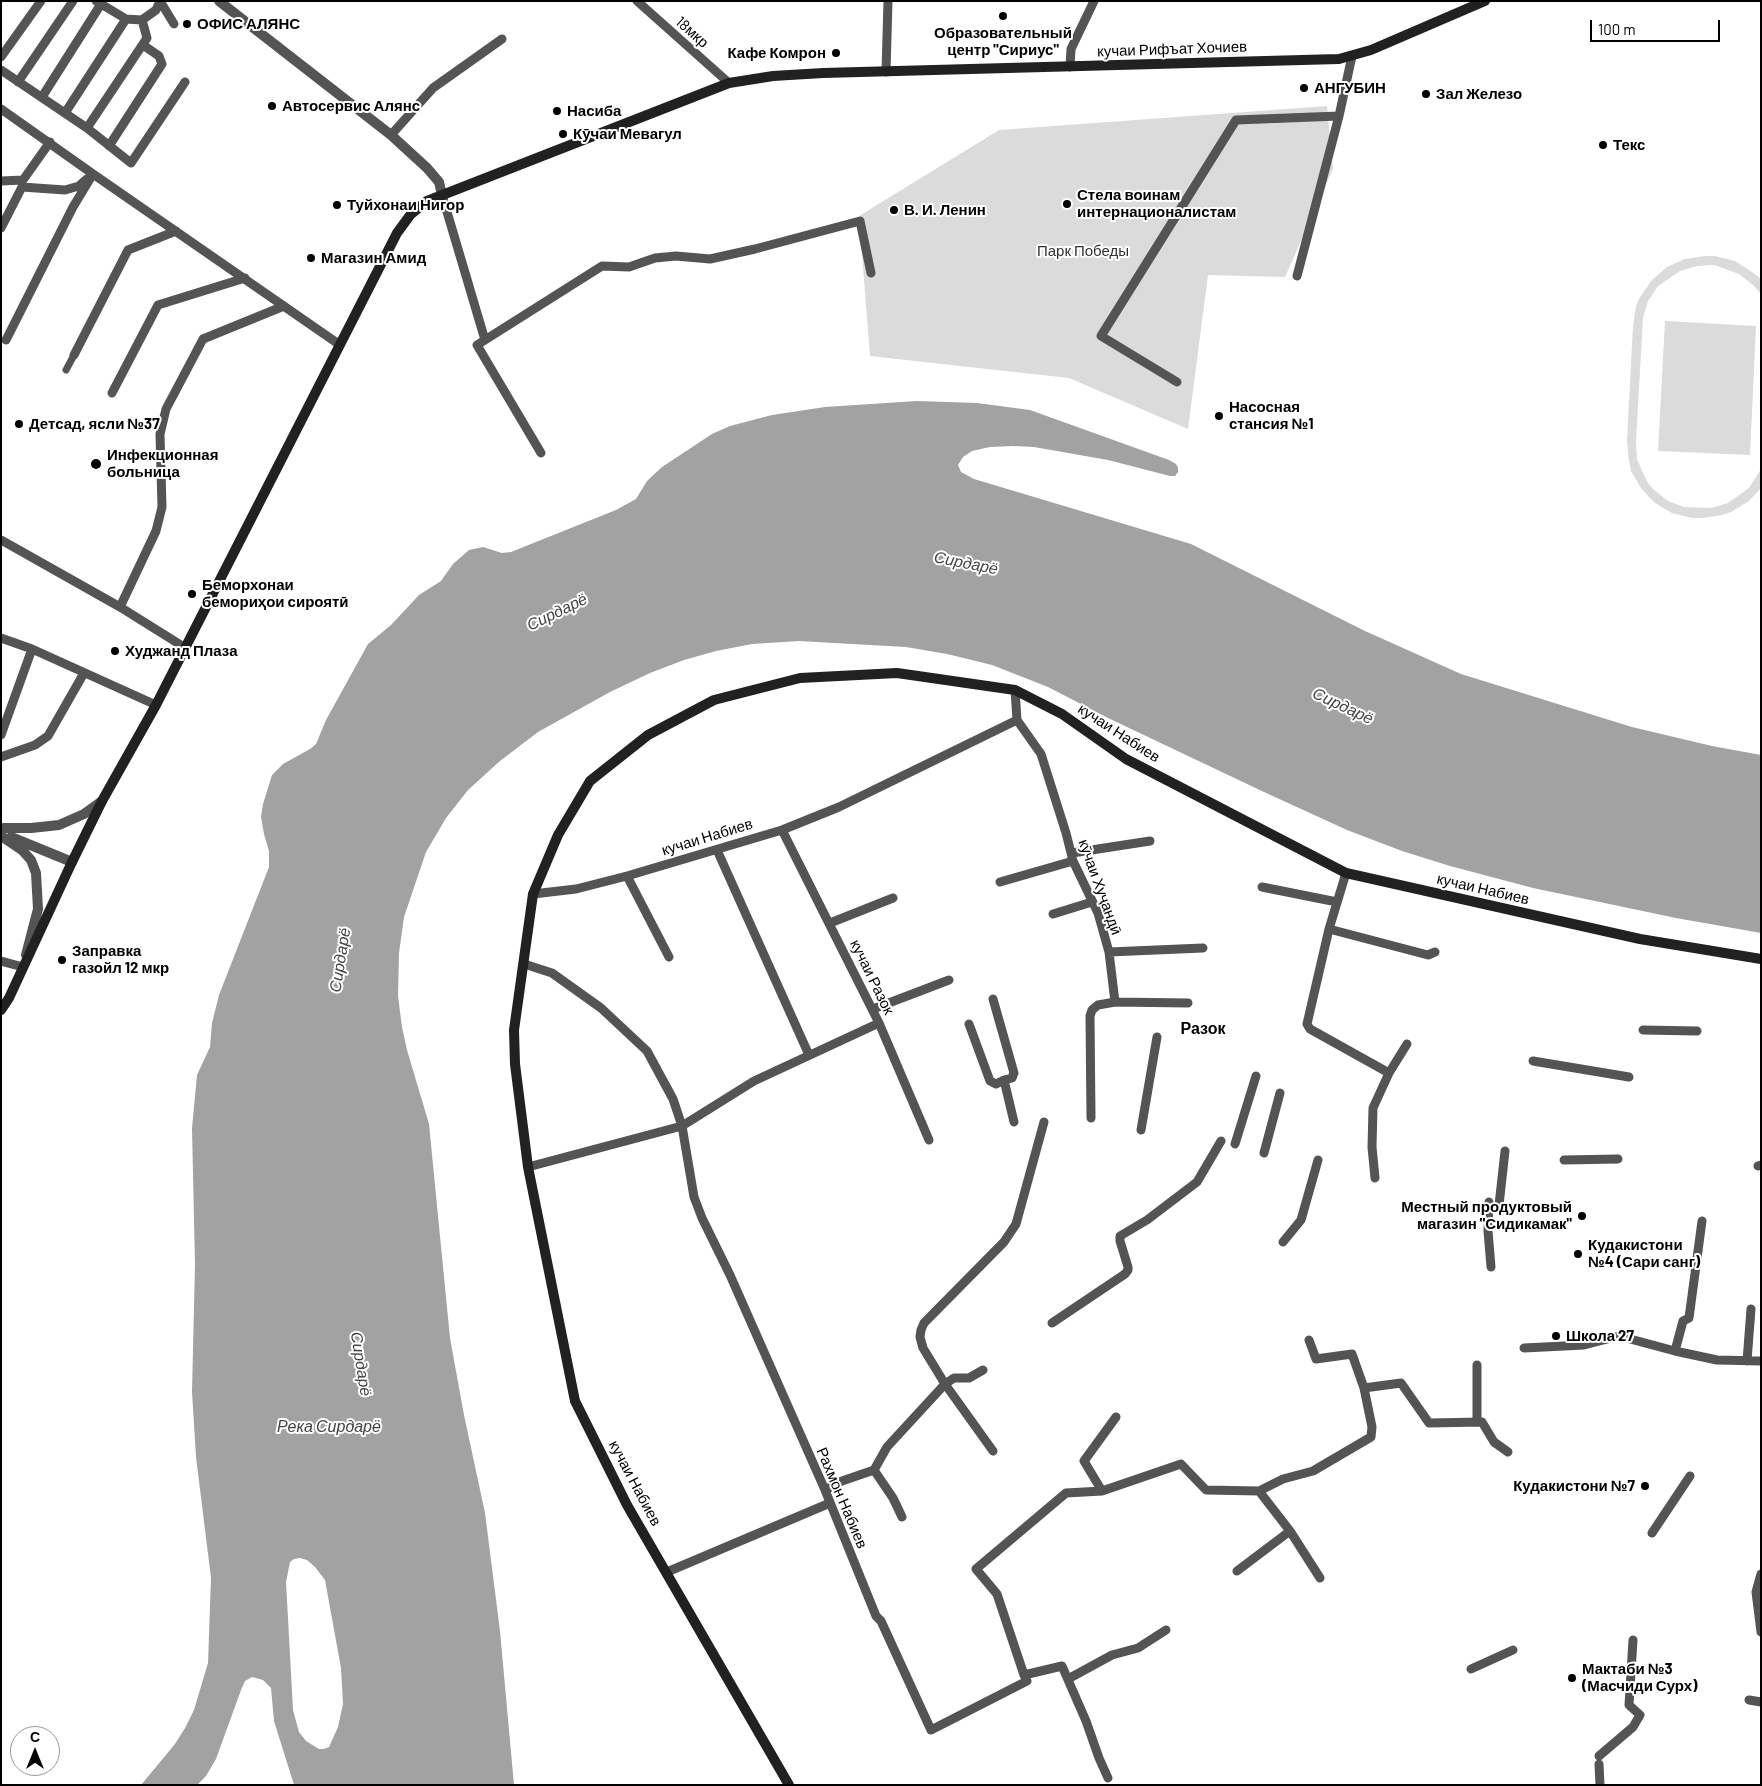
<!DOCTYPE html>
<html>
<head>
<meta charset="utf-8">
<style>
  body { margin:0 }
  #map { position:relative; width:1762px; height:1786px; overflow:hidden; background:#fff; font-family:Barlow,sans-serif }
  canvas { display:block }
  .frame { position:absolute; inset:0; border:2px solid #000; pointer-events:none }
  .north { position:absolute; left:10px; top:1726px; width:50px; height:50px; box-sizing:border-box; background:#fff; border:1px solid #999; border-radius:50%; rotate:0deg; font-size:14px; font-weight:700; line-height:20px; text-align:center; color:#000 }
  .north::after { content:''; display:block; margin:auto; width:18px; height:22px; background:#000; clip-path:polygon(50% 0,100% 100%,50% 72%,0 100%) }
  .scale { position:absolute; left:1590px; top:20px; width:130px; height:22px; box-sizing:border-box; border:2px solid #000; border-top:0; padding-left:6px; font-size:15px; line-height:18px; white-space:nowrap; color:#000; -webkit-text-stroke:4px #fff; paint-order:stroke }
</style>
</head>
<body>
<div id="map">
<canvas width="1762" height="1786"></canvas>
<div class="frame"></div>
<div class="north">С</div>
<div class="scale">100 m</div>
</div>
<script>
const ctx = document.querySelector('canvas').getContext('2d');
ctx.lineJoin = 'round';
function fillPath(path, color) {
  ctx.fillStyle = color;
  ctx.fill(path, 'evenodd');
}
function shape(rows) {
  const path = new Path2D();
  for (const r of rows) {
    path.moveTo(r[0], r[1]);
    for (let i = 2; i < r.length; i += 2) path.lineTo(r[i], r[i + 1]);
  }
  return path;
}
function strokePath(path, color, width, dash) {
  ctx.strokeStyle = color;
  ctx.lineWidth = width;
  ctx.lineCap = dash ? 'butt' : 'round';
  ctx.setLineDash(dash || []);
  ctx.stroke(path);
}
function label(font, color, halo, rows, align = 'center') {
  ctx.font = font + ' Barlow,sans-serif';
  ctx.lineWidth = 4;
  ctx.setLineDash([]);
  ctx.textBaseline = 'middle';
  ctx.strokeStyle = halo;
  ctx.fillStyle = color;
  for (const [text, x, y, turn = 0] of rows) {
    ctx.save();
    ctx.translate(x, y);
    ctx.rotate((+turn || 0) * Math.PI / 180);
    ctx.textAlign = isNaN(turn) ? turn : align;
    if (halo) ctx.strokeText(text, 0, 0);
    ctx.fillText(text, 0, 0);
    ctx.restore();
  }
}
const green = shape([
  [1327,106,1333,169,1285,277,1208,275,1188,429,1069,378,870,356,859,216,999,130],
  [1705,256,1715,256,1735,261,1752,272,1761,279,1761,294,1753,285,1739,274,1714,265,1697,266,1680,271,1658,286,1648,301,1643,318,1636,441,1637,459,1644,475,1648,483,1654,490,1668,501,1684,507,1711,508,1728,503,1749,488,1761,469,1761,488,1749,501,1731,512,1722,515,1702,518,1692,518,1672,513,1655,503,1648,496,1641,488,1631,471,1629,461,1627,441,1633,326,1636,306,1640,297,1652,280,1667,267,1685,259],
  [1665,321,1756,326,1750,455,1658,451]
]);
const water = shape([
  [917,401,977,403,1030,410,1169,460,1176,464,1178,468,1178,472,1175,476,1170,476,1108,460,1034,447,1013,446,990,447,972,451,963,457,958,465,961,472,974,479,1191,544,1365,631,1461,674,1632,727,1712,746,1761,755,1761,933,1676,918,1533,888,1450,866,1402,851,1347,830,1264,792,1108,718,1048,687,992,665,947,654,906,647,852,644,799,641,752,644,716,651,684,660,650,673,610,692,538,732,500,761,468,790,446,818,426,852,404,917,399,953,398,996,402,1027,407,1050,429,1124,450,1338,464,1415,485,1513,500,1631,514,1785,294,1785,274,1721,271,1688,263,1680,252,1677,245,1681,241,1690,216,1759,206,1776,197,1785,141,1785,175,1744,185,1728,194,1710,208,1663,211,1578,196,1457,192,1392,195,1264,192,1128,197,1075,210,1047,212,1023,219,995,269,867,269,851,264,834,261,817,263,804,272,775,283,764,310,749,316,744,326,720,368,644,391,625,419,595,441,581,453,564,469,550,483,547,502,553,511,552,616,510,636,499,647,481,662,467,712,434,730,426,772,415,825,407],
  [300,1558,307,1560,315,1567,325,1580,341,1668,343,1704,338,1727,329,1747,324,1749,319,1749,306,1741,299,1732,293,1710,286,1582,290,1562,294,1559]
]);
const pedestrian = shape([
  [66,370,74,355]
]);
const minor = shape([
  [96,1,126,19],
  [160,1,174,24],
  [637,1,729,83],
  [1,57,41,1],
  [1070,67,1071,49,1094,1],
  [1,70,87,128,131,163,185,82],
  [886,72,888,1],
  [18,82,73,1],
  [42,97,101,4],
  [1,109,93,174,340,345],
  [65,113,126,19,142,20,156,10,160,1],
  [87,128,147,38,142,20],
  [391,135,433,88,502,39],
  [109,146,162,64,159,56,143,45],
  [1,181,23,180,50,142],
  [442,195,485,340],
  [1,228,22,187,65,190,79,186,87,179],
  [1297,276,1339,116],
  [6,340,73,207,93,174],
  [74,355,128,250,176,231],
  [1177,382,1101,336,1236,120,1339,116,1352,56],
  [112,393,158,305,245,278],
  [541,453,477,345,602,266,629,267,655,258,676,256,710,259,755,249,860,221,871,273],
  [1,540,120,607,184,647],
  [120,607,156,531,162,507,160,434,166,409,203,339,284,306],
  [1,638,32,649,156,705],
  [1015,690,1017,720,1041,754,1066,833,1073,861,1098,913,1109,952,1115,1002,1098,1005,1092,1010,1090,1016,1091,1118],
  [1,735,32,649],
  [1,757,35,745,48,736,84,673],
  [782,830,879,1023,929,1140],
  [717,850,809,1055],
  [1072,853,1150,841],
  [1346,873,1329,929,1307,1024,1310,1029,1389,1073,1373,1108,1372,1147,1375,1178],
  [627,876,669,957],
  [1000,882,1073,861],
  [1262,887,1337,902],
  [533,894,576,889,627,876,782,830,839,807,1017,720],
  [1053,914,1092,902],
  [830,923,893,898],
  [1329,929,1428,955,1435,952],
  [1109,952,1203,948],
  [1,961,23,967],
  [524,964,552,973,601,1008,647,1051,673,1099,682,1126,694,1197,702,1218,730,1275,825,1490,876,1616,881,1621,931,1730,1027,1681,1024,1675],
  [993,999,1014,1073,1012,1078,1004,1080],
  [1115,1002,1188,1003],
  [873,1009,949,980],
  [969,1024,990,1081,996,1084,1004,1080,1014,1122],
  [1643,1030,1697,1031],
  [1533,1061,1629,1077],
  [1389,1073,1407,1044],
  [1141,1130,1157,1037],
  [1235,1144,1256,1076],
  [1264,1153,1280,1093],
  [1564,1160,1618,1159],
  [1758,1166,1761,1165],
  [528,1167,682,1126,754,1081,879,1023],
  [1489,1202,1488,1231,1491,1267],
  [1499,1205,1505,1151],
  [1283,1242,1301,1220,1318,1160],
  [1052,1323,1125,1274,1128,1270,1128,1267,1120,1241,1120,1236,1147,1220,1197,1182,1221,1141],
  [1309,1340,1316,1359,1352,1354,1364,1388],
  [1524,1348,1584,1345,1619,1336,1675,1351,1717,1360,1761,1361],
  [1675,1351,1683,1321,1689,1318,1702,1221],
  [1747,1361,1751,1309],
  [1477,1422,1477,1365],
  [993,1451,945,1384,923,1348,920,1337,921,1330,924,1323,1004,1242,1016,1224,1044,1122],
  [874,1470,893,1498,902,1517],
  [825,1490,842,1481,874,1470,887,1447,945,1384,954,1378,969,1378,983,1370],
  [1102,1491,1084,1461,1116,1417],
  [1290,1531,1320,1578],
  [1652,1533,1690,1476],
  [1237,1571,1290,1531,1259,1491],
  [667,1572,830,1503],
  [1761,1574,1756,1592,1761,1632],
  [1471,1669,1513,1650],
  [1068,1679,1112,1655,1138,1648,1166,1630],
  [1749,1700,1761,1702],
  [1599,1756,1633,1727,1640,1715,1629,1705,1633,1640],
  [1599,1764,1600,1785],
  [1108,1778,1099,1758,1086,1721,1062,1666,1024,1675,997,1594,976,1569,1066,1493,1102,1491,1181,1464,1206,1490,1259,1491,1283,1479,1313,1471,1371,1437,1372,1427,1364,1388,1401,1383,1429,1423,1482,1422,1494,1442,1508,1452]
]);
const tertiary = shape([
  [219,1,391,135,427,168,439,182,442,195],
  [1,828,31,828,59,825,84,814,102,801],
  [1,836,22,850,31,860,36,873,38,909,26,955],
  [11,837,72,862]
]);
const secondary = shape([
  [1,1010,9,998,72,862,102,801,156,705,397,233,411,214,427,201,729,83,773,76,823,73,1339,59,1371,50,1485,1],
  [789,1785,627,1505,575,1401,528,1167,515,1064,514,1030,533,894,558,835,590,781,648,735,714,700,800,678,897,673,1015,690,1062,714,1126,759,1346,873,1640,939,1761,959]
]);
const markers = [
  [1003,16,5,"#000"],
  [187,24,5,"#000"],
  [836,53,5,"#000"],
  [1304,88,5,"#000"],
  [1426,94,5,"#000"],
  [272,106,5,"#000"],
  [557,111,5,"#000"],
  [563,134,5,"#000"],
  [1603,145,5,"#000"],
  [1067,204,5,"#000"],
  [337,205,5,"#000"],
  [894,210,5,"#000"],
  [311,258,5,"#000"],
  [1219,416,5,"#000"],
  [19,424,5,"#000"],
  [96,464,6,"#000"],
  [192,594,5,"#000"],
  [115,651,5,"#000"],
  [62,960,5,"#000"],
  [1582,1216,5,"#000"],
  [1578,1254,5,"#000"],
  [1556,1336,5,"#000"],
  [1645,1486,5,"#000"],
  [1572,1678,5,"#000"]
];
const poiNames = [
  ["ОФИС АЛЯНС",197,24],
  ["Образовательный",1003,33,"center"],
  ["центр \"Сириус\"",1003,50,"center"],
  ["Кафе Комрон",826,53,"right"],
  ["АНГУБИН",1314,88],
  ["Зал Железо",1436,94],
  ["Автосервис Алянс",282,106],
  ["Насиба",567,111],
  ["Кӯчаи Мевагул",573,134],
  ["Текс",1613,145],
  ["Стела воинам",1077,195],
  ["интернационалистам",1077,212],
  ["Туйхонаи Нигор",347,205],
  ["В. И. Ленин",904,210],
  ["Магазин Амид",321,258],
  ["Насосная",1229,407],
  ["стансия №1",1229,424],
  ["Детсад, ясли №37",29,424],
  ["Инфекционная",107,455],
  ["больница",107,472],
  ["Беморхонаи",202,585],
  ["бемориҳои сироятӣ",202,602],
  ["Худжанд Плаза",125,651],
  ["Заправка",72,951],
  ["газойл 12 мкр",72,968],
  ["Местный продуктовый",1572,1207,"right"],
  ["магазин \"Сидикамак\"",1572,1224,"right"],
  ["Кудакистони",1588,1245],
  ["№4 (Сари санг)",1588,1262],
  ["Школа 27",1566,1336],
  ["Кудакистони №7",1635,1486,"right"],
  ["Мактаби №3",1582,1669],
  ["(Масчиди Сурх)",1582,1686]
];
const streetNames = [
  ["18мкр",692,32,42],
  ["кучаи Рифъат Хочиев",1172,49,-2],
  ["кучаи Набиев",1119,733,33],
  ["кучаи Набиев",707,837,-17],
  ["кӯчаи Хуҷандӣ",1100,887,70],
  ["кучаи Набиев",1483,889,13],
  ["кучаи Разок",872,977,64],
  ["кучаи Набиев",635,1483,62],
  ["Рахмон Набиев",842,1498,67]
];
const parkNames = [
  ["Парк Победы",1083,251]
];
const waterNames = [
  ["Сирдарё",966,563,11],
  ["Сирдарё",557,612,-26],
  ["Сирдарё",1343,706,25],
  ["Сирдарё",340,960,-81],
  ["Сирдарё",361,1364,81],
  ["Река Сирдарё",329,1427]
];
const neighbourhoodNames = [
  ["Разок",1203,1029]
];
fillPath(green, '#dbdbdb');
fillPath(water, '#a2a2a2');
strokePath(pedestrian, '#545454', 7);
strokePath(minor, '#545454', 9);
strokePath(tertiary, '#545454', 10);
strokePath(secondary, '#212121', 10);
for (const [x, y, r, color] of markers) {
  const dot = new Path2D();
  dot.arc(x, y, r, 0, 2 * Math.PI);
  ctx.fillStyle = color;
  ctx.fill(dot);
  strokePath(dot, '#fff', 2);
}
label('bold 15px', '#000', '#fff', poiNames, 'left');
label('15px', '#000', '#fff', streetNames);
label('15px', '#323232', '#fff', parkNames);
label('italic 16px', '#434343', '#fff', waterNames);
label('bold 16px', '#000', '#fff', neighbourhoodNames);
</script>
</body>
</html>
